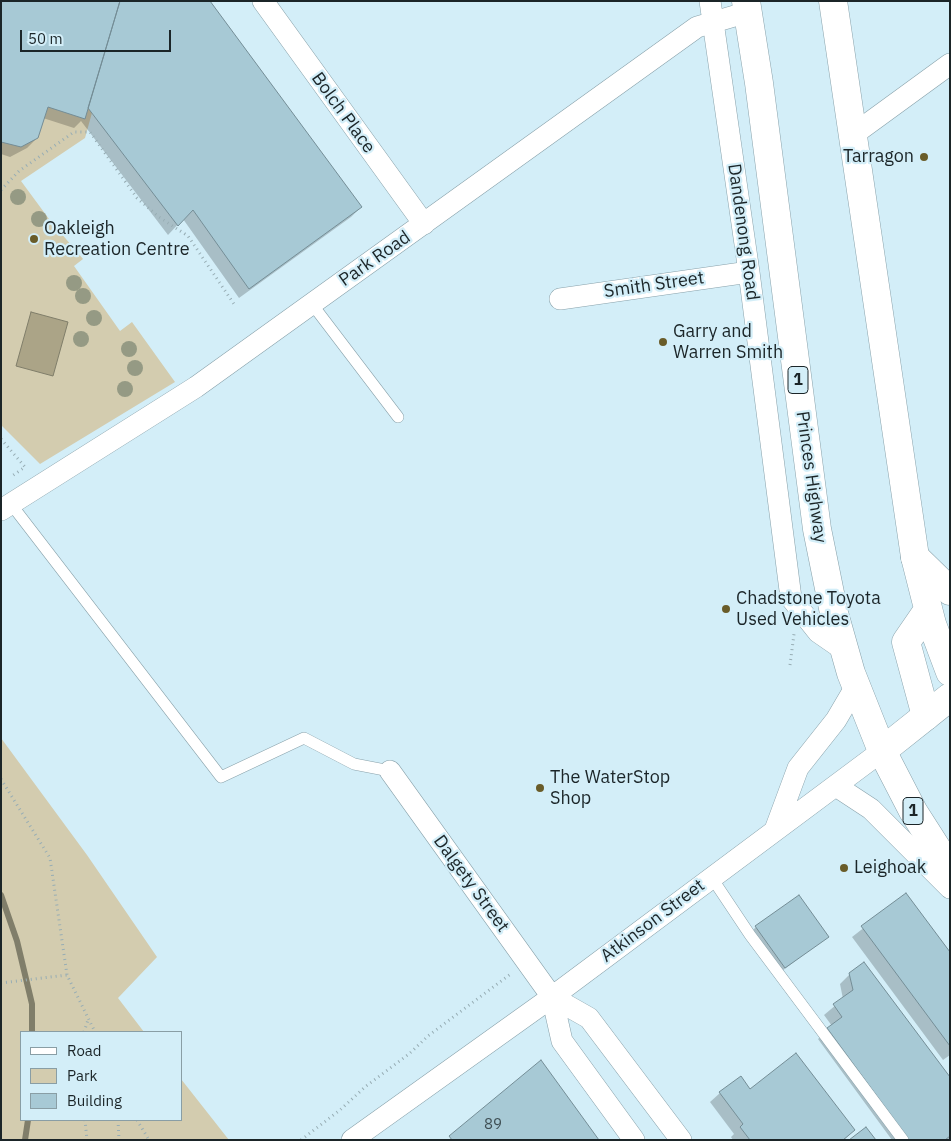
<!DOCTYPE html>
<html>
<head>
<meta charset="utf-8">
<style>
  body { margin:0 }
  #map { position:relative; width:951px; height:1141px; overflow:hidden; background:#d3eef8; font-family:"IBM Plex Sans",sans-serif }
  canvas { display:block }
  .frame { position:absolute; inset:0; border:2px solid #1b2528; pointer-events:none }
  .legend { position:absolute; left:20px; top:1031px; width:162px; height:90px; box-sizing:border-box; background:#d3eef8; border:1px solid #899ea5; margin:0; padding:6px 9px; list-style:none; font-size:15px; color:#1b2528 }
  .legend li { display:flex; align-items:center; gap:10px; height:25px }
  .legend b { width:25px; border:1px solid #899ea5 }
  .scale { position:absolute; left:20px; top:30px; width:151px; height:22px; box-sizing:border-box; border:2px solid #1b2528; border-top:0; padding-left:6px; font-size:15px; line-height:18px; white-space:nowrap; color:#1b2528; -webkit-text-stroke:4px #d3eef8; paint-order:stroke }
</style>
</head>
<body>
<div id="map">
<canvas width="951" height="1141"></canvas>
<div class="frame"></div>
<ul class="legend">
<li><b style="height:6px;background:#fff"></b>Road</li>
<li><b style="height:14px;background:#d3ccaf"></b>Park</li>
<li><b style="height:14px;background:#a7c9d5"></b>Building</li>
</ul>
<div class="scale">50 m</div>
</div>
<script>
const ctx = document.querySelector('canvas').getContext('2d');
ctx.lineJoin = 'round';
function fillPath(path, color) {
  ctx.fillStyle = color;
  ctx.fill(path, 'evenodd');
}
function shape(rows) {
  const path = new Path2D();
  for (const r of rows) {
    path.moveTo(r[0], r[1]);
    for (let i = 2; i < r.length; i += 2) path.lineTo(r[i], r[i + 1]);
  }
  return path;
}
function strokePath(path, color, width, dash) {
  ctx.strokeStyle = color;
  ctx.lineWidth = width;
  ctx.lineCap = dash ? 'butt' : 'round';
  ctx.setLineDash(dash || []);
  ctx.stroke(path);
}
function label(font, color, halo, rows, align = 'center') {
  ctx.font = font + ' "IBM Plex Sans",sans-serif';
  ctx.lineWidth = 4.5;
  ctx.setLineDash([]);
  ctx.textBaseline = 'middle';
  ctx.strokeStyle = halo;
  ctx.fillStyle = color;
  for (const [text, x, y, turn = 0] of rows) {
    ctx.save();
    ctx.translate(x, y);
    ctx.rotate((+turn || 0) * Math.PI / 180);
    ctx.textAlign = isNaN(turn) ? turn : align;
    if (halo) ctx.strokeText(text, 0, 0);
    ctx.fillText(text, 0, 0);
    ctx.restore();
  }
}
const green = shape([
  [1,1,123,1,85,138,21,181,49,219,83,259,74,266,120,331,132,322,175,382,40,464,1,425],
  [1,738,87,855,157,957,118,998,144,1032,21,1032,21,1120,181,1120,181,1079,229,1140,1,1140]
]);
const water = shape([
  [31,312,68,322,53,376,16,366,31,312]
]);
const shadow = shape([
  [1,1,361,207,351,217,239,298,183,219,168,235,81,121,74,128,43,118,37,138,27,148,10,157,1,154],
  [906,895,950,954,950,1055,943,1060,852,937],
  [756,927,827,937,778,974,749,934],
  [850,974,950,1079,950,1140,892,1140,818,1039,832,1026,824,1015,843,999,840,984],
  [750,1090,854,1130,844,1140,733,1140,731,1137,734,1134,710,1102,720,1093]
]);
const stream = shape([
  [1,895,17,941,32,1004,32,1032],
  [25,1140,28,1120]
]);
const building = shape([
  [1,1,120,1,85,119,48,107,38,138,21,147,1,142,1,1],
  [120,1,210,1,362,207,249,289,193,210,178,226,88,108,120,1],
  [906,893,950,952,950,1046,861,926,906,893],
  [799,895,829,937,785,968,755,926,799,895],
  [864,962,950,1077,950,1136,945,1140,909,1140,827,1028,842,1017,833,1004,853,990,849,973,864,962],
  [796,1053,855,1130,843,1140,750,1140,740,1127,743,1124,719,1092,741,1076,750,1089,796,1053],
  [541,1060,599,1140,452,1140,449,1136,541,1060],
  [866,1127,876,1140,849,1140,866,1127]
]);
const path = shape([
  [1,190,19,171,74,132,90,132,137,198,159,217,188,236,234,304],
  [1,439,25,467,12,476],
  [790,665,794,634],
  [1,779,50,858,67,975,95,1032],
  [1,983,67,975],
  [84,1032,88,1020],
  [85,1120,87,1140],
  [118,1120,119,1140],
  [137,1120,149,1140],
  [301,1140,340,1110,365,1087,409,1054,428,1036,512,973]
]);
const lane = shape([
  [312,304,398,417],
  [11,504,221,777,304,738,354,764,390,771],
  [712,878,750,935,903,1140]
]);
const street = shape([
  [263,1,424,224],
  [710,1,749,272,791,598,818,632,844,650],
  [854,134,950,64],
  [560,299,749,272],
  [1,510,196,387,697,27,748,12],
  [390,771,552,997,562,1041,634,1140],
  [836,786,871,809,950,888],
  [775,830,798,768,836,720,856,686],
  [552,997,589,1018,681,1140],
  [352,1140,552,997,882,751]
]);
const secondary = shape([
  [915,557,950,591],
  [882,751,950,697]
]);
const highway = shape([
  [746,1,759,83,817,529,834,613,851,673,882,751,913,811,950,869],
  [833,1,915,557,932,624,950,672],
  [926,716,906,642,928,610]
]);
const trees = [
  [18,197],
  [39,219],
  [74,283],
  [83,296],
  [94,318],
  [81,339],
  [129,349],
  [135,368],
  [125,389]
];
const markers = [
  [924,157,5,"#695c29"],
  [34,239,5,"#695c29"],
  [663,342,5,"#695c29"],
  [726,609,5,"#695c29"],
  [540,788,5,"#695c29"],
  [844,868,5,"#695c29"]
];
const numberNames = [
  ["89",493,1125]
];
const shields = [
  [798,380,20],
  [913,811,20]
];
const shieldNames = [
  ["1",798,380],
  ["1",913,811]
];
const streetNames = [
  ["Bolch Place",343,113,54],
  ["Dandenong Road",743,232,82],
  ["Park Road",375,259,-35],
  ["Smith Street",654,285,-8],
  ["Princes Highway",811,477,82],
  ["Dalgety Street",471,884,54],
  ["Atkinson Street",653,921,-37]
];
const poiNames = [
  ["Tarragon",914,157,"right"],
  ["Oakleigh",44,229],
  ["Recreation Centre",44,250],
  ["Garry and",673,332],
  ["Warren Smith",673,353],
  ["Chadstone Toyota",736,599],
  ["Used Vehicles",736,620],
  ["The WaterStop",550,778],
  ["Shop",550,799],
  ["Leighoak",854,868]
];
fillPath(green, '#d3ccaf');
fillPath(water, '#aba487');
strokePath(water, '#807e6a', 1);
fillPath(shadow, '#0003');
strokePath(stream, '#807e6a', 6);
fillPath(building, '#a7c9d5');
strokePath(building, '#748d96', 1);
strokePath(lane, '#88a1aa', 12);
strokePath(street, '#88a1aa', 22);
strokePath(secondary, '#88a1aa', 29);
strokePath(highway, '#88a1aa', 29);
strokePath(path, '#97adb4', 3, [1, 4]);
strokePath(lane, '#fff', 11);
strokePath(street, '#fff', 21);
strokePath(secondary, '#fff', 28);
strokePath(highway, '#fff', 28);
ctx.fillStyle = '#959a84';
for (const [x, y] of trees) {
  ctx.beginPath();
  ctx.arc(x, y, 8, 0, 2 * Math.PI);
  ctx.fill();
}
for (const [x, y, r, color] of markers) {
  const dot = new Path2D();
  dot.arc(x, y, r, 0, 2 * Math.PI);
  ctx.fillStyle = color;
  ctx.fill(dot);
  strokePath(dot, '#d3eef8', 2);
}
label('15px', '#3e4e53', null, numberNames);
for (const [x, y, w] of shields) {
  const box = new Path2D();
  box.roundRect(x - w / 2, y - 13.5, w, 27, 4);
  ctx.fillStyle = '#d3eef8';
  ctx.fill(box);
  strokePath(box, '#1b2528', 1);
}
label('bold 16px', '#1b2528', null, shieldNames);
label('18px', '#1b2528', '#d3eef8', streetNames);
label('18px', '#1b2528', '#d3eef8', poiNames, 'left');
</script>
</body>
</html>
